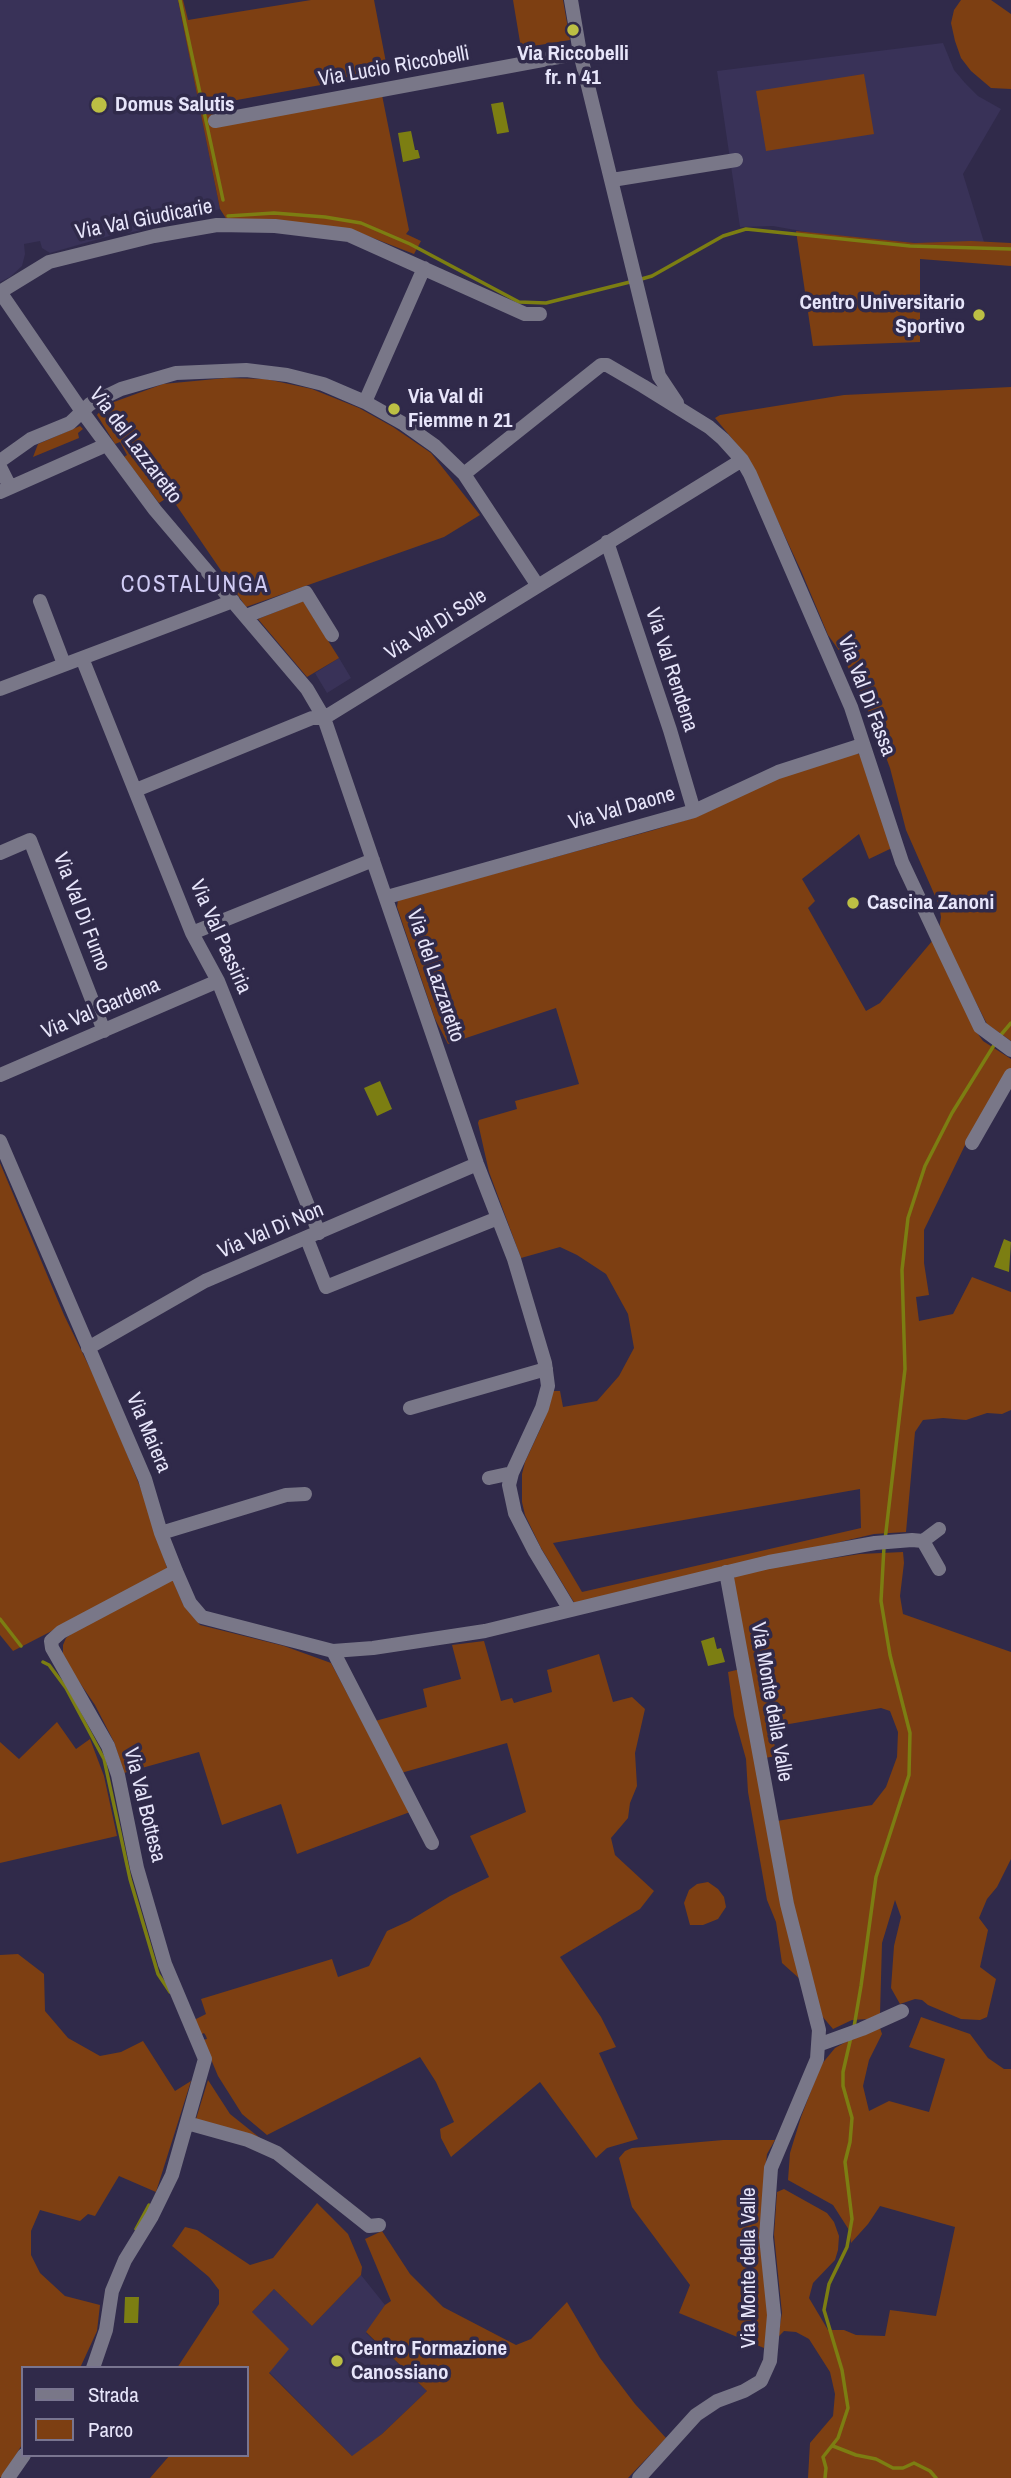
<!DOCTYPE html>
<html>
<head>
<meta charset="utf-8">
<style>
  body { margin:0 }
  #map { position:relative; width:1011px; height:2478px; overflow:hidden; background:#302a4a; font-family:"Archivo Narrow",sans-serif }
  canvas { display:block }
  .legend { position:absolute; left:21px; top:2366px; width:228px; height:91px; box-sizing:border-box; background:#302a4a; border:2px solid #797590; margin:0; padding:9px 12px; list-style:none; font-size:21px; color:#e7e5fa }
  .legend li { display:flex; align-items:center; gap:14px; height:35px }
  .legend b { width:35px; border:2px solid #797590 }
</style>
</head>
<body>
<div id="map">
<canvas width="1011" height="2478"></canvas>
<ul class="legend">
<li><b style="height:9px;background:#797788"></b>Strada</li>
<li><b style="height:19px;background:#7d3f12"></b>Parco</li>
</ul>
</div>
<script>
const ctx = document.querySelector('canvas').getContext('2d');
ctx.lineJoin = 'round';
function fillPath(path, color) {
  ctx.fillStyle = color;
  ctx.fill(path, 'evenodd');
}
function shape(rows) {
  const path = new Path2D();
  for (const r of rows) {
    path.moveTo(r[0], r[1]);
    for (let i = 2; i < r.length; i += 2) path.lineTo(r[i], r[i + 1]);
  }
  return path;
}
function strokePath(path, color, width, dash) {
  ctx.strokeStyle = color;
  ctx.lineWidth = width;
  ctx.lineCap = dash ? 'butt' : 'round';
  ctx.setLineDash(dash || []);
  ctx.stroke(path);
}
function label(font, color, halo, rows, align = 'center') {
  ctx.font = font + ' "Archivo Narrow",sans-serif';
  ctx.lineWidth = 7;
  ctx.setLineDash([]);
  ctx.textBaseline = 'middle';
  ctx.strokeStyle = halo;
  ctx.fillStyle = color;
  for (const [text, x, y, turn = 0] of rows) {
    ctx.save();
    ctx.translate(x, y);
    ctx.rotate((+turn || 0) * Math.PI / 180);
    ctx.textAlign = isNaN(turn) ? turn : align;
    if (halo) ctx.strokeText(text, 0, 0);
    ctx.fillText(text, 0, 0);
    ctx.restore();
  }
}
const built = shape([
  [0,0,178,0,220,209,173,223,128,233,126,228,117,228,113,232,113,235,50,253,42,248,40,241,24,244,25,254,22,266,10,277,0,282],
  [943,43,954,70,965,83,978,96,1001,109,963,174,984,242,915,243,812,233,773,226,740,227,717,71],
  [339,658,351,678,327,693,315,673],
  [361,2275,385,2305,366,2333,427,2391,382,2434,353,2457,269,2372,252,2312,274,2289,312,2326]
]);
const green = shape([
  [178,0,183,0,188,20,311,0,374,0,388,73,220,103,223,115,382,95,409,230,406,234,421,241,414,254,350,229,227,220,220,209],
  [513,0,563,0,570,40,521,48],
  [961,0,991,0,1011,14,1011,89,991,88,971,71,961,58,955,41,951,23,954,10],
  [864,74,874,134,766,151,756,91],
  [796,231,915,243,971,241,1011,243,1011,266,920,259,920,342,813,346],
  [226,378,266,379,312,389,359,408,393,427,431,453,480,515,444,537,246,607,170,496,159,503,124,457,127,455,120,442,115,444,97,415,103,406,163,384],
  [1011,387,1011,1041,987,1024,939,930,941,917,939,905,906,830,890,768,874,725,843,656,828,635,802,573,749,459,715,418,720,415,844,395],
  [80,426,83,429,78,433,79,438,33,457,38,444],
  [303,601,339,658,307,677,258,619],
  [854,751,863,757,892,848,869,859,859,834,802,879,815,901,808,908,866,1011,880,1003,933,940,975,1030,983,1041,1011,1059,1011,1086,967,1141,924,1230,924,1263,929,1295,916,1297,919,1321,953,1314,972,1277,1011,1292,1011,1410,1002,1414,987,1413,966,1420,943,1418,923,1420,915,1432,906,1532,874,1534,575,1604,541,1548,525,1515,522,1502,522,1474,525,1462,544,1421,553,1391,560,1391,563,1407,597,1401,619,1376,634,1348,628,1314,606,1274,577,1255,560,1247,521,1258,489,1172,478,1123,479,1120,517,1109,515,1101,579,1084,556,1008,448,1044,435,1019,397,907,398,900,654,830,696,817,774,780],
  [860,1489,861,1528,582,1592,553,1543],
  [0,1163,64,1315,104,1397,145,1499,168,1571,13,1651,0,1635],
  [903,1552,904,1563,900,1596,903,1614,1011,1652,1011,1859,997,1887,987,1899,979,1918,988,1930,980,1967,996,1979,987,2017,980,2020,961,2019,928,2005,922,2000,915,1999,900,2004,891,1988,894,1946,901,1917,895,1900,882,1943,880,2014,868,2019,852,2020,833,2029,822,2016,801,1980,782,1963,776,1922,767,1900,748,1792,746,1759,734,1716,728,1672,749,1667,733,1580,737,1573,860,1554],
  [881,1708,890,1711,898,1732,897,1757,886,1787,872,1805,777,1821,759,1759,776,1756,772,1727],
  [170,1580,173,1581,183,1604,200,1625,284,1646,331,1663,410,1812,297,1854,281,1804,222,1825,199,1752,124,1773,114,1742,95,1705,69,1667,63,1654,63,1645,66,1638,75,1631],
  [484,1641,501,1701,512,1698,514,1703,552,1692,547,1670,599,1654,613,1702,632,1697,645,1709,635,1753,637,1786,630,1803,628,1818,611,1838,615,1855,654,1891,640,1909,560,1957,601,2017,616,2047,599,2053,638,2139,607,2148,596,2158,540,2082,451,2157,441,2138,440,2129,454,2122,436,2082,420,2057,267,2135,242,2114,218,2076,203,2040,207,2039,206,2036,204,2033,200,2035,194,2020,206,2014,201,1999,332,1959,338,1977,369,1966,387,1931,409,1921,450,1896,489,1877,470,1836,526,1812,507,1743,401,1773,375,1721,427,1707,423,1689,461,1679,452,1645],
  [57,1722,76,1749,90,1739,104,1776,117,1836,0,1863,0,1742,19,1759],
  [708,1882,718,1889,724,1897,726,1907,718,1919,703,1925,690,1925,684,1903,689,1890,697,1884],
  [18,1954,44,1974,45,2011,68,2038,100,2056,121,2052,143,2041,175,2091,191,2081,156,2192,119,2176,95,2216,88,2214,80,2221,40,2210,31,2231,31,2255,40,2273,65,2296,100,2305,97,2331,80,2368,23,2368,23,2443,2,2478,0,2477,0,1955],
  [921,2017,970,2034,988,2058,1004,2069,1011,2069,1011,2478,808,2478,810,2443,833,2416,835,2394,830,2372,809,2339,796,2332,784,2331,778,2337,782,2313,774,2235,777,2192,784,2189,827,2213,834,2222,839,2236,838,2250,835,2260,813,2283,809,2298,828,2330,844,2330,856,2335,885,2336,890,2310,936,2316,955,2227,880,2206,868,2224,851,2243,849,2230,833,2205,788,2180,790,2153,801,2117,821,2065,835,2048,851,2039,880,2028,882,2034,869,2060,863,2086,869,2111,889,2101,929,2112,945,2059,909,2047],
  [208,2080,230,2114,265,2142,196,2119],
  [723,2140,775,2140,767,2154,764,2179,770,2316,764,2348,679,2313,690,2285,632,2207,619,2158,625,2151,632,2148],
  [317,2203,348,2234,362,2267,361,2275,312,2326,274,2289,252,2312,289,2349,269,2373,352,2456,382,2434,427,2391,366,2332,385,2305,391,2301,365,2239,382,2231,410,2274,443,2307,516,2345,531,2339,567,2302,600,2358,635,2404,666,2438,628,2478,150,2478,170,2455,247,2455,247,2368,177,2368,219,2304,219,2290,209,2277,172,2246,185,2227,197,2230,250,2265,273,2258]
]);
const water = shape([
  [503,102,509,132,497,134,491,104],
  [411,131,415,150,418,150,420,158,403,162,398,133],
  [380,1081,392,1109,377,1116,364,1088],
  [1004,1239,1011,1242,1009,1272,994,1267],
  [714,1637,717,1649,721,1648,725,1662,708,1666,701,1641],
  [125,2297,139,2297,138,2323,124,2323]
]);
const stream = shape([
  [180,0,223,200],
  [228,216,274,213,325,217,361,223,410,244,519,302,546,303,630,282],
  [638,280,652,276,723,236,746,229,910,246,1011,249],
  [1000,1036,1011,1023],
  [885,1540,905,1369,902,1270,908,1218,925,1166,952,1113,996,1042],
  [0,1619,21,1646],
  [43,1662,49,1665,66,1688,104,1759,130,1879,158,1974,170,1992],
  [854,2027,861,1986,876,1877,909,1775,910,1733,890,1655,881,1601,884,1547],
  [136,2229,149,2205],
  [833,2446,856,2455,876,2459,893,2468,903,2468,914,2463,930,2471,936,2478],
  [825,2478,826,2468,823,2457,838,2438,848,2408,842,2370,824,2310,829,2284,847,2247,852,2219,845,2162,850,2142,852,2118,843,2086,843,2072,851,2037]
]);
const minor = shape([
  [571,0,580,53,659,376,677,403],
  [215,121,580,53],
  [612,180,736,160],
  [0,292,81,410,155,510,307,689,324,718,477,1164,514,1259,545,1363,548,1386,542,1408,512,1473,509,1485,515,1513,535,1552,570,1610],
  [0,292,49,262,154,236,217,225,275,226,349,235,525,314,540,314],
  [365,402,424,268],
  [0,461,31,439,70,423,90,404,121,389,176,373,246,370,287,375,323,384,365,402,404,424,435,446,464,474,538,586],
  [0,467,10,487],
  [464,474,601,365,607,365,643,386,709,427,723,439,742,460,750,474,851,707,902,862,940,943,980,1027,1011,1050],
  [0,492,106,445],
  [607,542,670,730,694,811],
  [40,601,64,664],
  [246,616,306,593,332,635],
  [82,658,192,933,218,981,319,1233],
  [0,689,233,601],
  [136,790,312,718,324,718,742,460],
  [0,853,30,840,104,1031],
  [387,897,694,811,778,772,862,745],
  [192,933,373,860],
  [0,1075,218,981],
  [0,1141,145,1479,161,1533,176,1571,190,1603,202,1617,333,1651,373,1648,485,1631,769,1562,875,1543,912,1540,923,1541,939,1529],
  [972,1143,1011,1075],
  [307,1239,326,1287,498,1218],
  [88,1348,205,1281,477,1164],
  [410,1408,546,1369],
  [489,1478,512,1473],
  [161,1533,286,1495,305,1494],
  [923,1541,939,1569],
  [333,1651,432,1843],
  [818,2045,862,2029,902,2011],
  [187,2123,248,2140,277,2153,369,2226,379,2225],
  [93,2368,106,2330,112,2291,125,2260,152,2216,172,2175,205,2059,165,1964,137,1868,118,1775,108,1746,52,1648,51,1641,61,1632,176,1571],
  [8,2478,24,2455],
  [639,2478,696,2415,717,2401,744,2391,761,2381,770,2361,774,2315,766,2237,771,2168,817,2059,819,2030,787,1904,726,1572]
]);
const markers = [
  [573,30,7,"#bcbf44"],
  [99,105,9,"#bcbf44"],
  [979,315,7,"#bcbf44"],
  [394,409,7,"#bcbf44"],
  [853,903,7,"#bcbf44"],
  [337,2361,7,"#bcbf44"]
];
const poiNames = [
  ["Via Riccobelli",573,54,"center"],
  ["fr. n 41",573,78,"center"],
  ["Domus Salutis",115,105],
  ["Centro Universitario",965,303,"right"],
  ["Sportivo",965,327,"right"],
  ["Via Val di",408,397],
  ["Fiemme n 21",408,421],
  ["Cascina Zanoni",867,903],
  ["Centro Formazione",351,2349],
  ["Canossiano",351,2373]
];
const streetNames = [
  ["Via Lucio Riccobelli",394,67,-10],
  ["Via Val Giudicarie",144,220,-11],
  ["Via del Lazzaretto",135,446,53],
  ["Via Val Di Sole",436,625,-32],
  ["Via Val Rendena",671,670,72],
  ["Via Val Di Fassa",866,696,69],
  ["Via Val Daone",622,809,-16],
  ["Via Val Di Fumo",81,912,69],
  ["Via Val Passiria",220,937,66],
  ["Via del Lazzaretto",435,976,71],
  ["Via Val Gardena",101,1009,-23],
  ["Via Val Di Non",271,1231,-23],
  ["Via Maiera",148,1433,67],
  ["Via Monte della Valle",771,1702,80],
  ["Via Val Bottesa",144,1805,76],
  ["Via Monte della Valle",749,2268,-90]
];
const neighbourhoodNames = [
  ["COSTALUNGA",195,586]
];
fillPath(built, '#393258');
fillPath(green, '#7d3f12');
fillPath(water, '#7c7e12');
strokePath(stream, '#7c7e12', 3.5);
strokePath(minor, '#797788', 14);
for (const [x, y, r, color] of markers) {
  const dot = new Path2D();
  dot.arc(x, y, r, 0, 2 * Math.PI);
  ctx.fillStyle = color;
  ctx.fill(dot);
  strokePath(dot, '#302a4a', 2.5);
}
label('bold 21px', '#e7e5fa', '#302a4a', poiNames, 'left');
label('21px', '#e7e5fa', '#302a4a', streetNames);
ctx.letterSpacing = '2px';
label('23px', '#d0cbf4', '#302a4a', neighbourhoodNames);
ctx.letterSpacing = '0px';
</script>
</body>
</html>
